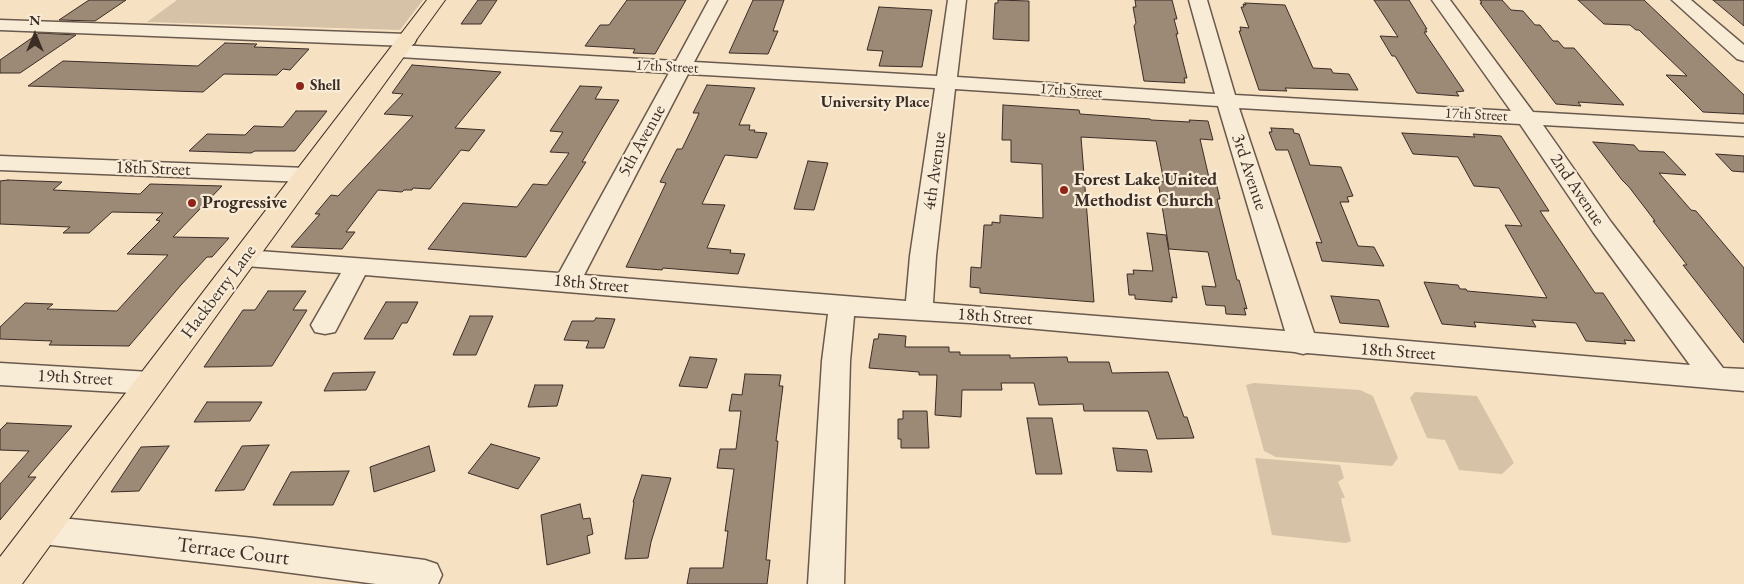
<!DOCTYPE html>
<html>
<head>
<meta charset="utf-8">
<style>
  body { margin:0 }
  #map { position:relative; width:1744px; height:584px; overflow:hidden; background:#f6e1c2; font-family:"EB Garamond",serif }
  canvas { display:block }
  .north { position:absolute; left:10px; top:10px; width:50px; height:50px; -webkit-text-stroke:4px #f9ecd7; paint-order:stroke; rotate:0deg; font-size:14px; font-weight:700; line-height:20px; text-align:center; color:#3b2c26 }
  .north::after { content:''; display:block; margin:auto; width:18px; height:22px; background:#3b2c26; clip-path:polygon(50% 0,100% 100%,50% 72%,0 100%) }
</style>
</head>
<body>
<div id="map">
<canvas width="1744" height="584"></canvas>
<div class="north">N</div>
</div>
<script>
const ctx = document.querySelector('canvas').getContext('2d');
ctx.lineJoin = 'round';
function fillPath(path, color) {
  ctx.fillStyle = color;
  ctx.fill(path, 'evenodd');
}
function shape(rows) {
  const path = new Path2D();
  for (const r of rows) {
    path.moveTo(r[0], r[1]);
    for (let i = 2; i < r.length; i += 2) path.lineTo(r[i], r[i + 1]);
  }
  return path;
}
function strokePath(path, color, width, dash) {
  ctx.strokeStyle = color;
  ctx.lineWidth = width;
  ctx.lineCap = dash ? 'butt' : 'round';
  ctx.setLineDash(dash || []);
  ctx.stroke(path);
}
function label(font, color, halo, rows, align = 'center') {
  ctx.font = font + ' "EB Garamond",serif';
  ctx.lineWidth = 4.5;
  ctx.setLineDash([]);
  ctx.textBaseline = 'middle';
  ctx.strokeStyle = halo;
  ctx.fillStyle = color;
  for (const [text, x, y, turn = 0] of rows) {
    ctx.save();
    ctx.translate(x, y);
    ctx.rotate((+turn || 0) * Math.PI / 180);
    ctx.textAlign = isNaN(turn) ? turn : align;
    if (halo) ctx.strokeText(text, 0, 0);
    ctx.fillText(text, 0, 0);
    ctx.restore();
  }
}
const green = shape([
  [177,0,423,0,400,30,147,22],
  [1254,383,1360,390,1373,396,1398,458,1392,466,1276,457,1264,451,1246,385],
  [1415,392,1477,396,1514,463,1502,474,1459,470,1445,440,1427,438,1410,398],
  [1255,458,1340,465,1344,478,1338,482,1345,498,1341,498,1351,541,1346,543,1272,535]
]);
const building = shape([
  [89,0,126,0,95,21,59,20,89,0],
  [478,0,497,0,481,24,461,24,478,0],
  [627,0,686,0,655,54,633,53,635,49,585,46,600,25,609,25,627,0],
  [753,0,784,0,773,31,778,31,768,54,729,53,753,0],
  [998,0,1029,1,1029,41,993,39,995,3,998,3,998,0],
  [1135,0,1172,0,1177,19,1174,19,1178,34,1176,34,1187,78,1184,78,1185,83,1144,81,1134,26,1136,23,1133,7,1136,7,1135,0],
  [1374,0,1409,0,1427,29,1425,29,1427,32,1424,32,1464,91,1456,92,1459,96,1417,93,1395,56,1392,56,1380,36,1398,37,1374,0],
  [1480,0,1502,0,1511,10,1523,11,1535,25,1540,25,1553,41,1558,41,1564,48,1574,48,1624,105,1578,102,1581,106,1556,104,1480,3,1482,3,1480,0],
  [1578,0,1644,0,1744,95,1744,114,1703,112,1666,75,1687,76,1639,30,1636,30,1630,25,1604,24,1578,0],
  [1713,0,1744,0,1744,26,1713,0],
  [1245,3,1285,5,1313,68,1331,69,1333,73,1349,74,1358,90,1285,88,1287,91,1259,90,1239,31,1241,31,1240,27,1249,28,1241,7,1244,7,1243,4,1246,5,1245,3],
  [879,7,932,10,922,67,879,66,883,51,867,50,879,7],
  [39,33,76,35,20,73,0,73,0,60,39,33],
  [225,43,257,44,254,47,309,49,290,70,283,69,277,75,224,74,203,92,28,86,63,61,198,66,225,43],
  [412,65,501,72,455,128,485,130,469,151,461,150,430,189,413,188,412,190,404,190,402,192,378,190,346,232,355,232,342,249,291,247,320,214,315,214,331,195,338,196,413,116,384,114,403,94,392,93,412,65],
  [707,85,755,88,739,125,750,125,749,130,755,130,754,132,767,133,757,158,725,155,702,204,725,205,707,248,731,250,730,253,745,254,738,274,663,268,662,270,626,267,666,183,660,182,677,149,682,149,697,118,699,113,693,113,707,85],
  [580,86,602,87,595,99,619,100,582,162,586,162,526,257,428,249,463,203,517,207,533,184,547,185,569,153,550,152,563,132,550,131,580,86],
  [1003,105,1079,110,1080,114,1150,119,1151,120,1190,122,1189,120,1208,121,1213,140,1200,139,1210,182,1216,182,1220,199,1217,199,1237,280,1239,280,1247,309,1244,308,1246,315,1226,314,1225,306,1206,305,1202,286,1216,287,1208,252,1169,249,1158,181,1164,182,1156,141,1081,137,1094,302,980,293,980,288,970,287,971,267,981,268,984,225,992,225,992,222,1000,223,1000,215,1043,218,1042,164,1011,162,1011,140,1002,140,1003,105],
  [296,111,327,111,295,151,255,151,251,153,189,151,207,134,245,135,254,126,283,127,296,111],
  [1271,128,1293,129,1294,133,1299,134,1310,165,1341,167,1353,196,1347,197,1349,202,1340,202,1358,246,1374,247,1384,266,1322,261,1316,242,1322,243,1288,150,1276,150,1269,132,1272,132,1271,128],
  [1402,133,1475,137,1473,134,1501,136,1549,211,1540,211,1595,293,1603,293,1635,341,1624,340,1626,344,1586,341,1576,323,1532,320,1536,327,1474,322,1476,327,1442,324,1424,282,1458,285,1460,289,1466,289,1467,291,1547,298,1505,225,1522,226,1499,188,1474,186,1458,157,1413,154,1402,133],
  [1593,142,1634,145,1639,151,1664,152,1686,175,1659,173,1691,210,1696,211,1744,268,1744,343,1683,265,1687,265,1653,221,1655,221,1629,187,1622,180,1593,142],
  [1716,154,1744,156,1744,172,1732,171,1716,154],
  [808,161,828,163,814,210,794,209,808,161],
  [8,180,62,182,53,190,140,194,150,184,222,186,173,237,229,238,212,257,207,257,181,285,129,346,49,345,52,341,0,339,0,327,25,303,53,304,47,309,117,311,168,255,127,254,160,221,156,220,163,213,112,212,89,233,63,233,70,227,0,224,0,181,8,180],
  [1147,233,1166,235,1177,298,1172,297,1172,302,1135,299,1135,295,1129,295,1127,274,1134,274,1133,270,1153,271,1147,233],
  [268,291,306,291,293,310,307,310,272,366,204,367,243,310,255,310,268,291],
  [1331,296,1379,300,1389,327,1340,323,1331,296],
  [386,302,418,302,407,323,402,323,393,339,364,339,386,302],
  [470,316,493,316,476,355,453,355,470,316],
  [596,318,615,319,604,348,586,348,589,341,564,340,572,321,594,321,596,318],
  [879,334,906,336,905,347,949,347,949,352,960,352,960,355,1010,355,1010,358,1067,357,1068,362,1109,362,1112,373,1168,372,1184,417,1187,417,1194,438,1157,439,1148,411,1084,411,1083,404,1039,405,1034,383,1001,383,1002,390,962,390,961,417,935,415,937,375,919,375,919,372,869,368,874,339,878,339,879,334],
  [690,357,717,359,707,388,679,386,690,357],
  [375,372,366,390,324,391,333,373,375,372],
  [745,374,781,375,779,386,783,386,776,441,778,441,766,560,770,560,767,584,687,584,690,568,723,568,728,531,725,531,734,469,717,468,720,449,736,449,741,411,729,411,732,394,742,395,745,374],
  [535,385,563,385,557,406,528,407,535,385],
  [207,402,262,402,250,421,194,422,207,402],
  [903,411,927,411,929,448,901,448,901,439,898,439,898,419,903,419,903,411],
  [1027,418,1052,418,1062,474,1036,474,1027,418],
  [7,423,72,426,28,477,36,477,0,520,0,484,29,451,0,450,0,430,7,423],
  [491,444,540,458,518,489,468,473,491,444],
  [269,445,244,490,215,491,242,446,269,445],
  [169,446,139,491,111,492,141,447,169,446],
  [429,446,435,471,374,492,370,467,429,446],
  [1113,448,1147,450,1152,472,1117,471,1113,448],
  [349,471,333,505,273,505,291,472,349,471],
  [642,475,671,478,651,542,648,558,625,559,634,502,633,502,642,475],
  [580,504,583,519,590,518,593,534,587,536,590,553,547,565,541,515,580,504]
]);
const minor = shape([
  [709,0,727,0,694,62,937,76,948,0,966,0,957,77,1215,94,1189,0,1207,0,1235,95,1511,111,1432,0,1450,0,1533,112,1744,124,1744,136,1543,125,1611,222,1723,368,1744,369,1744,391,1307,353,1303,354,1295,352,970,323,854,316,850,361,844,584,808,584,822,361,828,314,365,275,335,332,325,334,315,332,311,325,341,273,245,266,236,264,232,258,236,252,245,250,559,273,669,73,399,57,392,55,390,51,392,47,399,45,676,61,709,0],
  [688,74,935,88,910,256,906,301,584,275,688,74],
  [955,89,1218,106,1285,331,933,303,936,256,955,89],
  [1239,108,1520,124,1593,232,1690,365,1314,333,1239,108],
  [1672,0,1691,0,1744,45,1744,61,1737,59,1672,0],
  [0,20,407,34,414,36,416,40,414,44,407,46,0,30,0,20],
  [0,156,306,168,314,170,317,175,314,180,306,182,0,170,0,156],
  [0,363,150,372,160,375,165,383,160,391,150,394,0,385,0,363],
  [42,516,254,538,425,560,437,564,442,575,438,584,376,584,254,568,42,544,30,540,25,530,30,520,42,516]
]);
const major = shape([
  [427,0,445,0,22,584,0,584,0,557,427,0]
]);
const markers = [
  [300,86,5,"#8f2418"],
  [1064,190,5,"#8f2418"],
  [192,203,5,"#8f2418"]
];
const farStreetnames = [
  ["17th Street",667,67,3],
  ["17th Street",1071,91,4],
  ["17th Street",1476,115,3]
];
const farPoinames = [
  ["Shell",310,86]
];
const farNeighbourhoodnames = [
  ["University Place",875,103]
];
const streetNames = [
  ["5th Avenue",642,141,-61],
  ["18th Street",153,169,2],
  ["4th Avenue",935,171,-82],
  ["3rd Avenue",1249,172,72],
  ["2nd Avenue",1577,190,56],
  ["18th Street",591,284,5],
  ["Hackberry Lane",219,292,-53],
  ["18th Street",995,317,4],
  ["18th Street",1398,352,4],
  ["19th Street",75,378,3]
];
const poiNames = [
  ["Forest Lake United",1074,180],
  ["Methodist Church",1074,201],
  ["Progressive",202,203]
];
const nearStreetnames = [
  ["Terrace Court",233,552,7]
];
fillPath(green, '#d6c2a7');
fillPath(building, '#9c8a77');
strokePath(building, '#3b2c26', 1);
strokePath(minor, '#6a594d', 3);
strokePath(major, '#3b2c26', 2);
fillPath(minor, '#f9ecd7');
fillPath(major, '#f6e1c2');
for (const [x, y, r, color] of markers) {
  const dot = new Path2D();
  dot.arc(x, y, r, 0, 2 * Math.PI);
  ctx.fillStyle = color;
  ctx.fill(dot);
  strokePath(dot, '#f9ecd7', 2);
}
label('15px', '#3b2c26', '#f9ecd7', farStreetnames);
label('bold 15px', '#3b2c26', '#f9ecd7', farPoinames, 'left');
label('bold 16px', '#3b2c26', '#f9ecd7', farNeighbourhoodnames);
label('18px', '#3b2c26', '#f9ecd7', streetNames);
label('bold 18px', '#3b2c26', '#f9ecd7', poiNames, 'left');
label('21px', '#3b2c26', '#f9ecd7', nearStreetnames);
</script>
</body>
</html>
